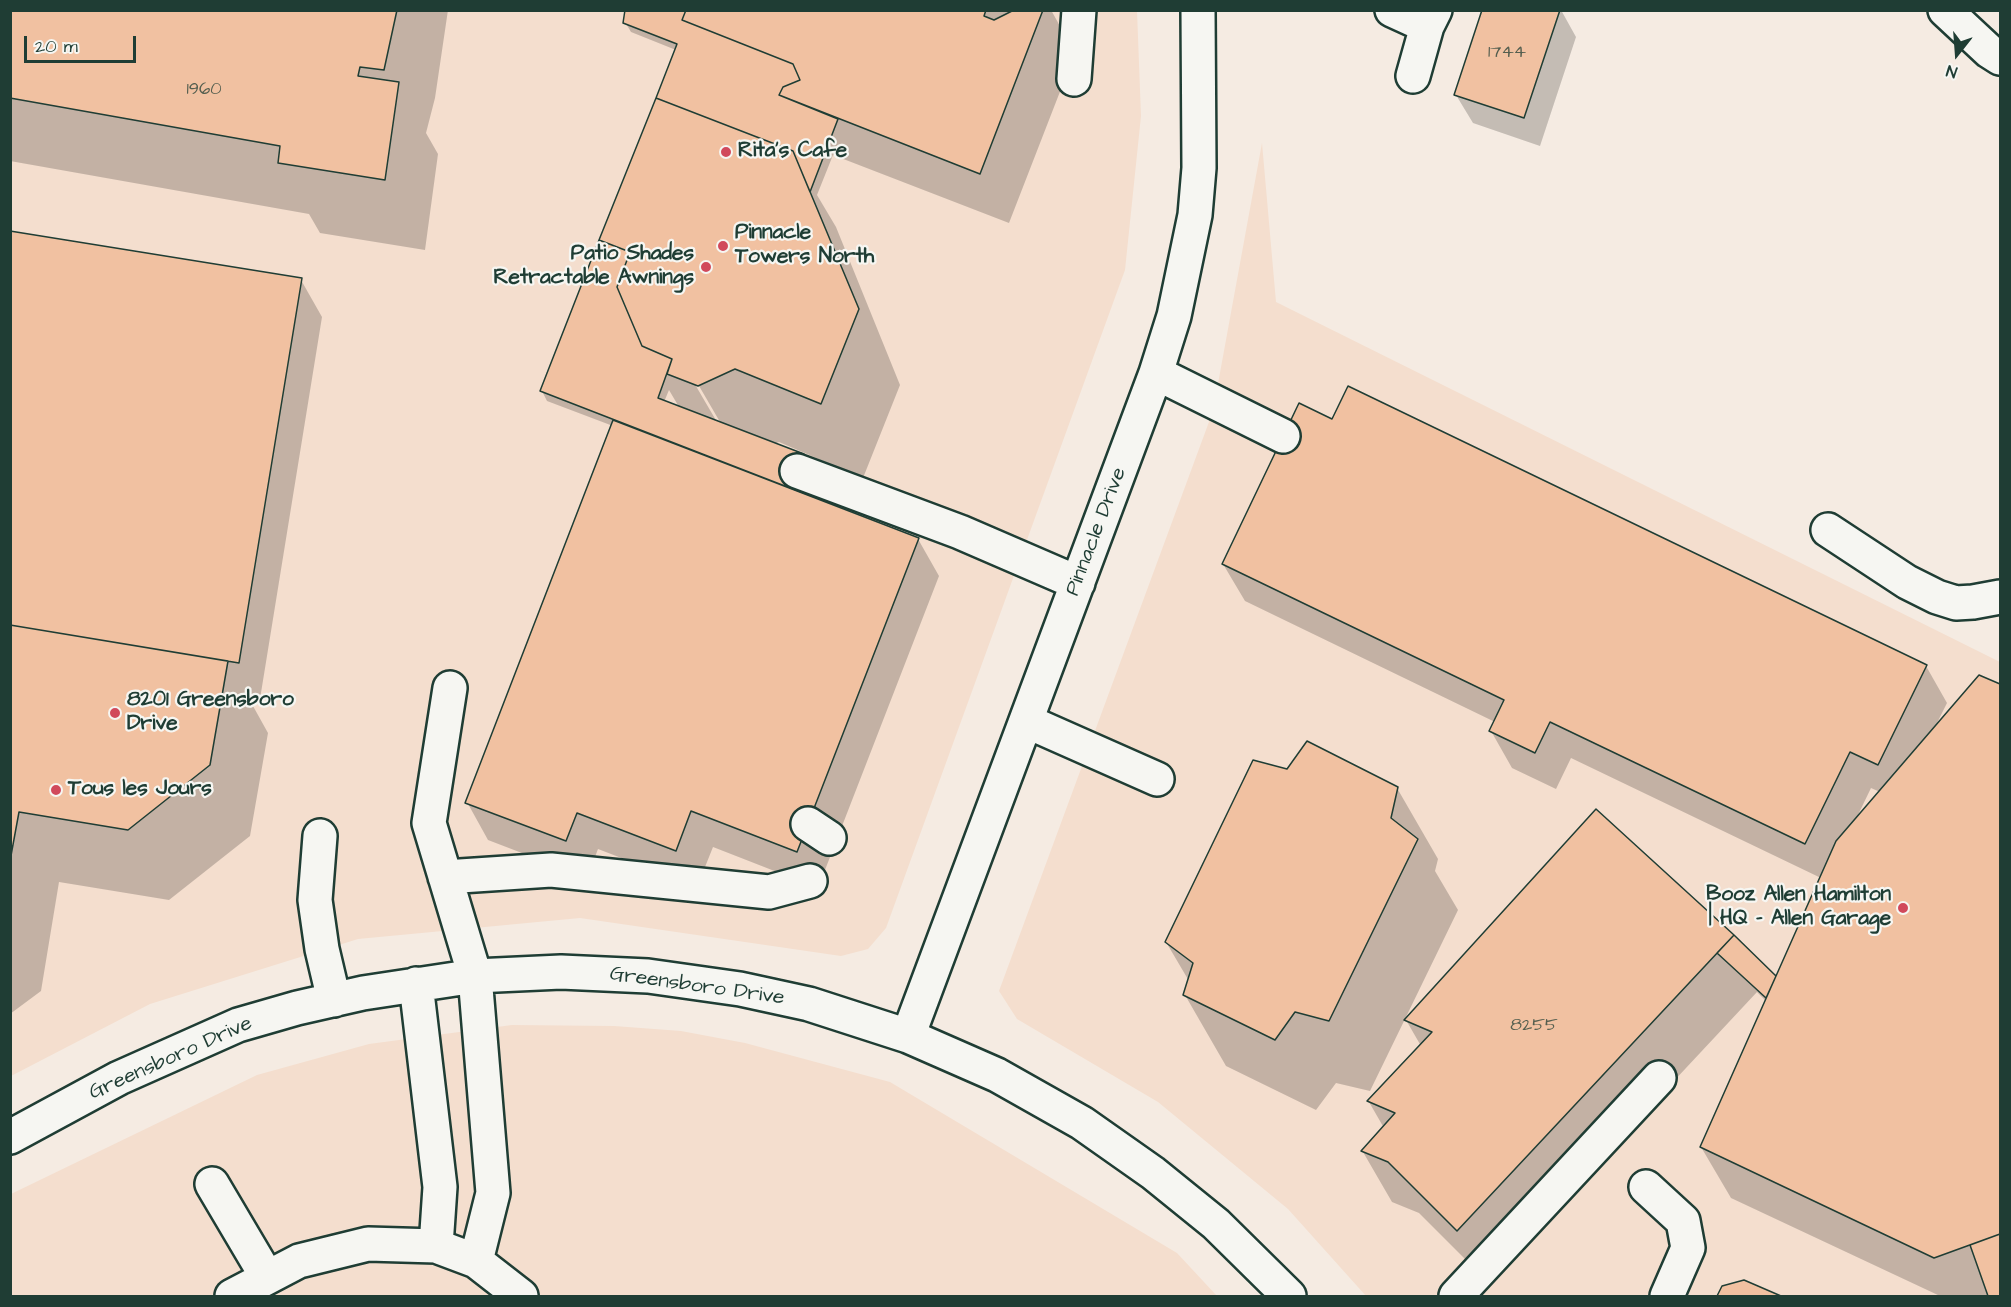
<!DOCTYPE html>
<html>
<head>
<meta charset="utf-8">
<style>
  body { margin:0 }
  #map { position:relative; width:2011px; height:1307px; overflow:hidden; background:#f5ebe2; font-family:"Architects Daughter",sans-serif }
  canvas { display:block }
  .frame { position:absolute; inset:0; border:12px solid #1f3d34; pointer-events:none }
  .north { position:absolute; left:1927px; top:24px; width:60px; height:60px; -webkit-text-stroke:4px #f6f6f2; paint-order:stroke; rotate:197deg; font-size:16px; font-weight:700; line-height:24px; text-align:center; color:#1f3d34 }
  .north::after { content:''; display:block; margin:auto; width:21px; height:27px; background:#1f3d34; clip-path:polygon(50% 0,100% 100%,50% 72%,0 100%) }
  .scale { position:absolute; left:24px; top:36px; width:112px; height:27px; box-sizing:border-box; border:3px solid #1f3d34; border-top:0; padding-left:8px; font-size:18px; line-height:21px; white-space:nowrap; color:#1f3d34; -webkit-text-stroke:4px #f6f6f2; paint-order:stroke }
</style>
</head>
<body>
<div id="map">
<canvas width="2011" height="1307"></canvas>
<div class="frame"></div>
<div class="north">N</div>
<div class="scale">20 m</div>
</div>
<script>
const ctx = document.querySelector('canvas').getContext('2d');
ctx.lineJoin = 'round';
function fillPath(path, color) {
  ctx.fillStyle = color;
  ctx.fill(path, 'evenodd');
}
function shape(rows) {
  const path = new Path2D();
  for (const r of rows) {
    path.moveTo(r[0], r[1]);
    for (let i = 2; i < r.length; i += 2) path.lineTo(r[i], r[i + 1]);
  }
  return path;
}
function strokePath(path, color, width, dash) {
  ctx.strokeStyle = color;
  ctx.lineWidth = width;
  ctx.lineCap = dash ? 'butt' : 'round';
  ctx.setLineDash(dash || []);
  ctx.stroke(path);
}
function label(font, color, halo, rows, align = 'center') {
  ctx.font = font + ' "Architects Daughter",sans-serif';
  ctx.lineWidth = 4.5;
  ctx.setLineDash([]);
  ctx.textBaseline = 'middle';
  ctx.strokeStyle = halo;
  ctx.fillStyle = color;
  for (const [text, x, y, turn = 0] of rows) {
    ctx.save();
    ctx.translate(x, y);
    ctx.rotate((+turn || 0) * Math.PI / 180);
    ctx.textAlign = isNaN(turn) ? turn : align;
    if (halo) ctx.strokeText(text, 0, 0);
    ctx.fillText(text, 0, 0);
    ctx.restore();
  }
}
const built = shape([
  [11,11,1137,11,1141,116,1125,270,886,928,868,949,841,956,580,918,358,939,150,1004,11,1076],
  [1262,143,1276,302,2000,662,2000,1296,1366,1296,1288,1209,1158,1102,1017,1019,999,991,1213,411],
  [512,1025,614,1026,681,1031,745,1043,890,1082,1177,1253,1217,1296,11,1296,11,1194,257,1075,369,1044]
]);
const shadow = shape([
  [10,10,448,10,435,98,426,133,438,154,425,250,320,233,309,214,10,161],
  [626,10,1051,10,1075,53,1009,223,833,155,817,195,836,227,900,385,863,478,779,442,774,444,808,465,797,493,918,539,939,576,818,888,713,847,697,887,598,849,587,878,488,840,467,802,613,426,547,401,542,391,676,50,631,32,625,22],
  [695,379,720,422,717,422,693,381],
  [669,390,679,407,664,402],
  [1484,10,1561,10,1576,37,1540,146,1473,123,1456,95],
  [10,232,301,280,322,317,260,699,248,697,268,733,250,836,169,900,59,882,41,991,10,1014],
  [1333,421,1926,666,1947,703,1936,725,1979,677,2000,686,2000,1296,1940,1296,1731,1198,1701,1147,1766,1001,1757,992,1487,1281,1419,1213,1392,1202,1363,1152,1384,1128,1369,1102,1421,1046,1406,1020,1733,936,1777,978,1821,878,1571,758,1556,789,1512,768,1491,731,1495,722,1245,601,1223,564],
  [1871,788,1880,792,1857,817],
  [1397,788,1438,859,1435,871,1458,910,1370,1091,1336,1083,1316,1110,1226,1066,1185,995,1189,981,1166,942],
  [1744,1281,1777,1296,1719,1296,1723,1287]
]);
const building = shape([
  [10,10,397,10,384,70,360,67,358,76,399,82,385,180,278,163,280,146,10,98,10,10],
  [625,10,686,10,682,20,793,64,800,80,783,87,779,95,838,119,810,192,793,151,656,98,677,44,623,23,625,10],
  [686,10,986,10,984,16,994,20,1014,10,1043,10,980,174,779,95,783,87,800,80,793,64,682,20,686,10],
  [1482,10,1560,10,1524,118,1454,95,1482,10],
  [656,98,793,151,859,309,821,404,735,369,698,386,667,374,672,359,642,346,617,287,630,252,599,240,656,98],
  [10,231,302,278,239,663,10,625,10,231],
  [599,240,630,252,617,287,642,346,672,359,658,398,804,454,790,488,540,391,599,240],
  [1348,386,1927,665,1878,765,1850,752,1805,844,1550,722,1535,753,1489,731,1504,700,1222,564,1299,403,1332,419,1348,386],
  [613,420,919,538,797,852,691,811,676,851,577,813,566,841,465,803,613,420],
  [10,625,228,661,210,765,128,830,19,812,10,861,10,625],
  [1979,675,2000,684,2000,1234,1934,1258,1700,1147,1836,841,1979,675],
  [1307,741,1398,787,1391,818,1418,839,1329,1021,1295,1012,1275,1040,1183,995,1193,963,1165,942,1253,760,1287,769,1307,741],
  [1596,809,1734,935,1457,1231,1388,1162,1361,1151,1395,1113,1367,1101,1432,1032,1404,1020,1596,809],
  [1734,935,1776,976,1766,998,1717,953,1734,935],
  [2000,1234,2000,1296,1988,1296,1970,1245,2000,1234],
  [1744,1280,1781,1296,1717,1296,1722,1286,1744,1280]
]);
const minor = shape([
  [1392,10,1427,26],
  [1945,10,1989,51,2000,58],
  [1413,76,1427,26,1435,10],
  [1074,79,1079,10],
  [1156,373,1283,436],
  [797,471,960,532,1078,583],
  [1828,530,1907,582,1937,597,1956,603,1973,602,2000,597],
  [450,688,429,823,475,976,493,1193,476,1261],
  [1026,721,1157,779],
  [808,824,829,838],
  [320,836,315,900,322,949,334,1000],
  [445,877,551,870,769,892,810,881],
  [416,984,440,1187,436,1246],
  [908,1036,1156,373,1174,316,1195,215,1199,168,1198,10],
  [10,1137,119,1078,238,1025,297,1008,363,993,475,976,561,972,648,976,740,989,809,1004,908,1036,997,1075,1082,1123,1153,1173,1216,1224,1289,1296],
  [212,1184,267,1277],
  [1646,1187,1683,1221,1688,1248,1667,1296],
  [232,1296,299,1261,368,1244,436,1246,476,1261,521,1296],
  [1456,1296,1659,1078]
]);
const markers = [
  [726,152,6,"#d1495b"],
  [723,246,6,"#d1495b"],
  [706,267,6,"#d1495b"],
  [115,713,6,"#d1495b"],
  [56,790,6,"#d1495b"],
  [1903,908,6,"#d1495b"]
];
const numberNames = [
  ["1744",1507,53],
  ["1960",204,90],
  ["8255",1534,1026]
];
const poiNames = [
  ["Rita's Cafe",738,152],
  ["Pinnacle",735,234],
  ["Towers North",735,258],
  ["Patio Shades",694,255,"right"],
  ["Retractable Awnings",694,279,"right"],
  ["8201 Greensboro",127,701],
  ["Drive",127,725],
  ["Tous les Jours",68,790],
  ["Booz Allen Hamilton",1891,896,"right"],
  ["| HQ - Allen Garage",1891,920,"right"]
];
const streetNames = [
  ["Pinnacle Drive",1097,532,-69],
  ["Greensboro Drive",697,987,8],
  ["Greensboro Drive",171,1059,-24]
];
fillPath(built, '#f4dece');
fillPath(shadow, '#0003');
fillPath(building, '#f1c1a1');
strokePath(building, '#1f3d34', 1.5);
strokePath(minor, '#1f3d34', 38);
strokePath(minor, '#f6f6f2', 33);
for (const [x, y, r, color] of markers) {
  const dot = new Path2D();
  dot.arc(x, y, r, 0, 2 * Math.PI);
  ctx.fillStyle = color;
  ctx.fill(dot);
  strokePath(dot, '#f6f6f2', 2);
}
label('18px', '#545e4f', null, numberNames);
label('bold 21px', '#1f3d34', '#f6f6f2', poiNames, 'left');
label('21px', '#1f3d34', '#f6f6f2', streetNames);
</script>
</body>
</html>
